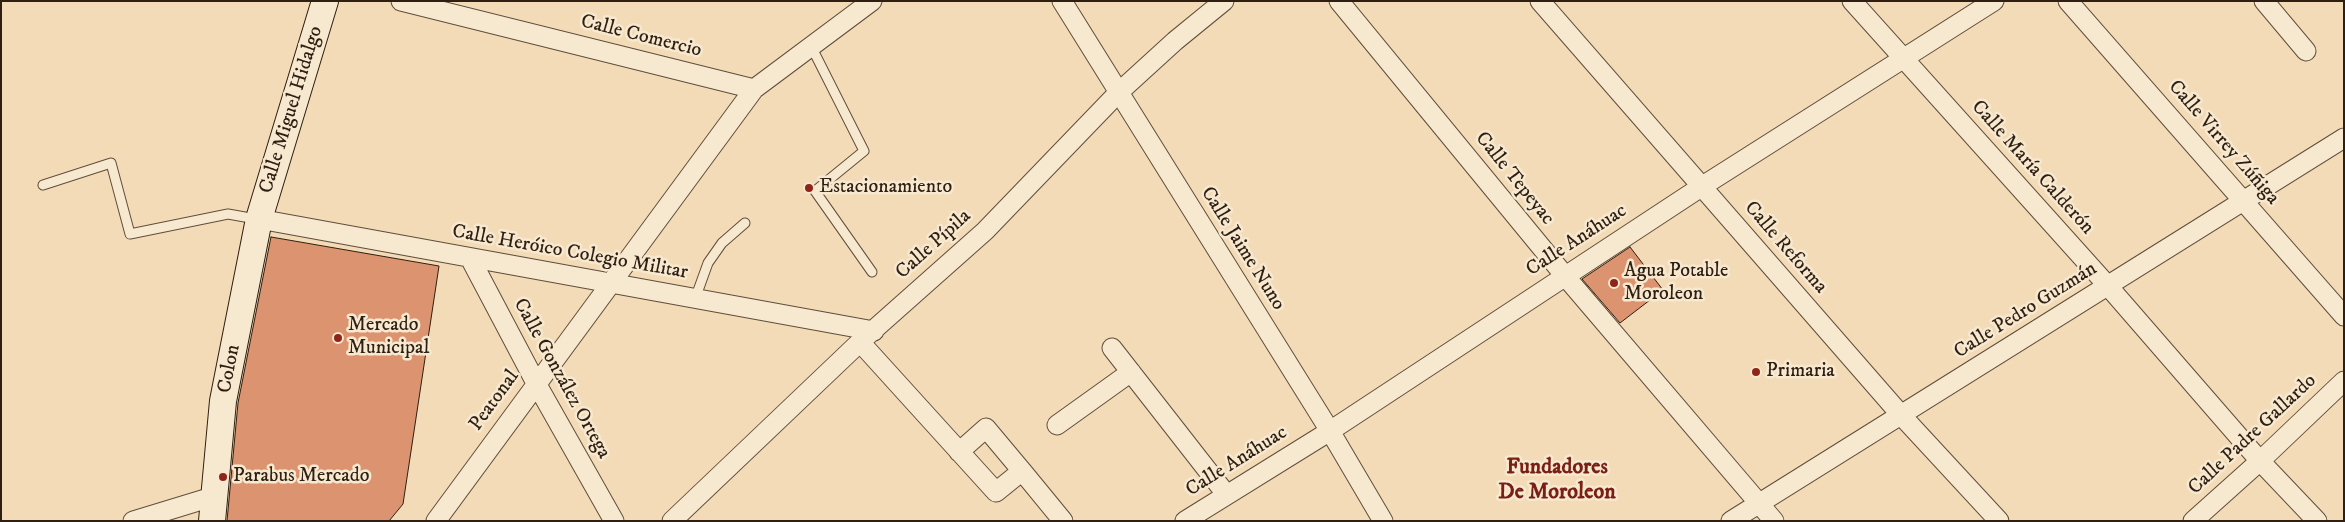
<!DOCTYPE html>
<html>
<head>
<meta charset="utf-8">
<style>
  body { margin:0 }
  #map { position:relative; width:2345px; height:522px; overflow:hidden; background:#f2dbb6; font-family:"IM FELL DW Pica",serif }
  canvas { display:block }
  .frame { position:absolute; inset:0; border:2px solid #2f1f12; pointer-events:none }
</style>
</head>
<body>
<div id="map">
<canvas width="2345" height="522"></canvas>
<div class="frame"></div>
</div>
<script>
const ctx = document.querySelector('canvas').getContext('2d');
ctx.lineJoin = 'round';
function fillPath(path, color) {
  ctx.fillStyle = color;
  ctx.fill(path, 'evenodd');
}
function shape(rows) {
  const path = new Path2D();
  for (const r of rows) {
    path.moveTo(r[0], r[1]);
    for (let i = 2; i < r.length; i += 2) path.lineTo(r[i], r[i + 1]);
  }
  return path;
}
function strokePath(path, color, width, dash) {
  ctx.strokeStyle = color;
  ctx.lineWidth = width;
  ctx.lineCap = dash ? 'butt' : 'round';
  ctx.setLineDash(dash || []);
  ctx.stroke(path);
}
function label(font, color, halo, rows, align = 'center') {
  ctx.font = font + ' "IM FELL DW Pica",serif';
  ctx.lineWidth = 5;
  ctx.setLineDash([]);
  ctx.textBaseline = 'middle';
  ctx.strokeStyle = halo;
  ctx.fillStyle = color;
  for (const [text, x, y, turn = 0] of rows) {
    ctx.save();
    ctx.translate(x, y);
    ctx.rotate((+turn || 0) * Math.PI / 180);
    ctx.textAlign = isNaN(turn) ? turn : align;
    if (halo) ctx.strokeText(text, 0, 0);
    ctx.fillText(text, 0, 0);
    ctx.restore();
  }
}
const building = shape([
  [271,237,439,266,403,504,389,521,227,521,238,403,271,237],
  [1630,247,1663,290,1620,323,1582,279,1630,247]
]);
const lane = shape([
  [811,46,864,151,815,191,872,272],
  [43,185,111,163,130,234,228,214,256,219],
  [695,299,708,263,722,243,745,223]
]);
const street = shape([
  [401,1,754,89],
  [1062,1,1330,431,1383,521],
  [1339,1,1565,276,1774,521],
  [1540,1,1901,415,1999,521],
  [1852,1,2108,286,2260,461,2317,521],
  [2068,1,2344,316],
  [2264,1,2306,51],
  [259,219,874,331],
  [470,258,536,383,614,521],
  [860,342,996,492,1022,471,1063,521],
  [1112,348,1226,494],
  [1057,425,1131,372],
  [959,452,986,428,1022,471],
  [133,521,215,496],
  [436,521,754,89,872,1],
  [672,521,860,342,985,231,1118,93,1175,41,1224,1],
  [1185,521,1330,431,1701,187,1994,1],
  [1731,521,2344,138],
  [2193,521,2260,461,2344,381]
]);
const secondary = shape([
  [212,521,223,401,259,219,325,1]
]);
const markers = [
  [809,188,5,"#8f2418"],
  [1614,283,5,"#8f2418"],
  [338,338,5,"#8f2418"],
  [1756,372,5,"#8f2418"],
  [223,477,5,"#8f2418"]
];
const streetNames = [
  ["Calle Comercio",641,37,14],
  ["Calle Miguel Hidalgo",292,110,-73],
  ["Calle Virrey Zúñiga",2223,143,49],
  ["Calle María Calderón",2032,168,48],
  ["Calle Tepeyac",1514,179,51],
  ["Calle Anáhuac",1577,241,-33],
  ["Calle Pípila",934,245,-42],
  ["Calle Reforma",1785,248,49],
  ["Calle Jaime Nuno",1242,249,58],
  ["Calle Heróico Colegio Militar",570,253,10],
  ["Calle Pedro Guzmán",2026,311,-32],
  ["Colon",230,369,-79],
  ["Calle González Ortega",561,379,61],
  ["Peatonal",495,401,-54],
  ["Calle Padre Gallardo",2253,435,-43],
  ["Calle Anáhuac",1237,462,-32]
];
const poiNames = [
  ["Estacionamiento",819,188],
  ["Agua Potable",1624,272],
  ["Moroleon",1624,295],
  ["Mercado",348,326],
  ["Municipal",348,349],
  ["Primaria",1766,372],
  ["Parabus Mercado",233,477]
];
const quarterNames = [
  ["Fundadores",1557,468],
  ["De Moroleon",1557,493]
];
fillPath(building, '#dc9370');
strokePath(building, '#2f1f12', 1);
strokePath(lane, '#604e3b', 11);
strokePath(street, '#604e3b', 21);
strokePath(secondary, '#2f1f12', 28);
strokePath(lane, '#f7e8d0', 9);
strokePath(street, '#f7e8d0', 19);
strokePath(secondary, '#f7e8d0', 26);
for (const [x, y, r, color] of markers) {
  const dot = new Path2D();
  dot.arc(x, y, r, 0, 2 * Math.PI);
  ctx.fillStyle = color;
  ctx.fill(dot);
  strokePath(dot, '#f7e8d0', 2);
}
label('20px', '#2f1f12', '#f7e8d0', streetNames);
label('20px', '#2f1f12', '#f7e8d0', poiNames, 'left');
label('bold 22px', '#7a1f14', '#f7e8d0', quarterNames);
</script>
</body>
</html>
